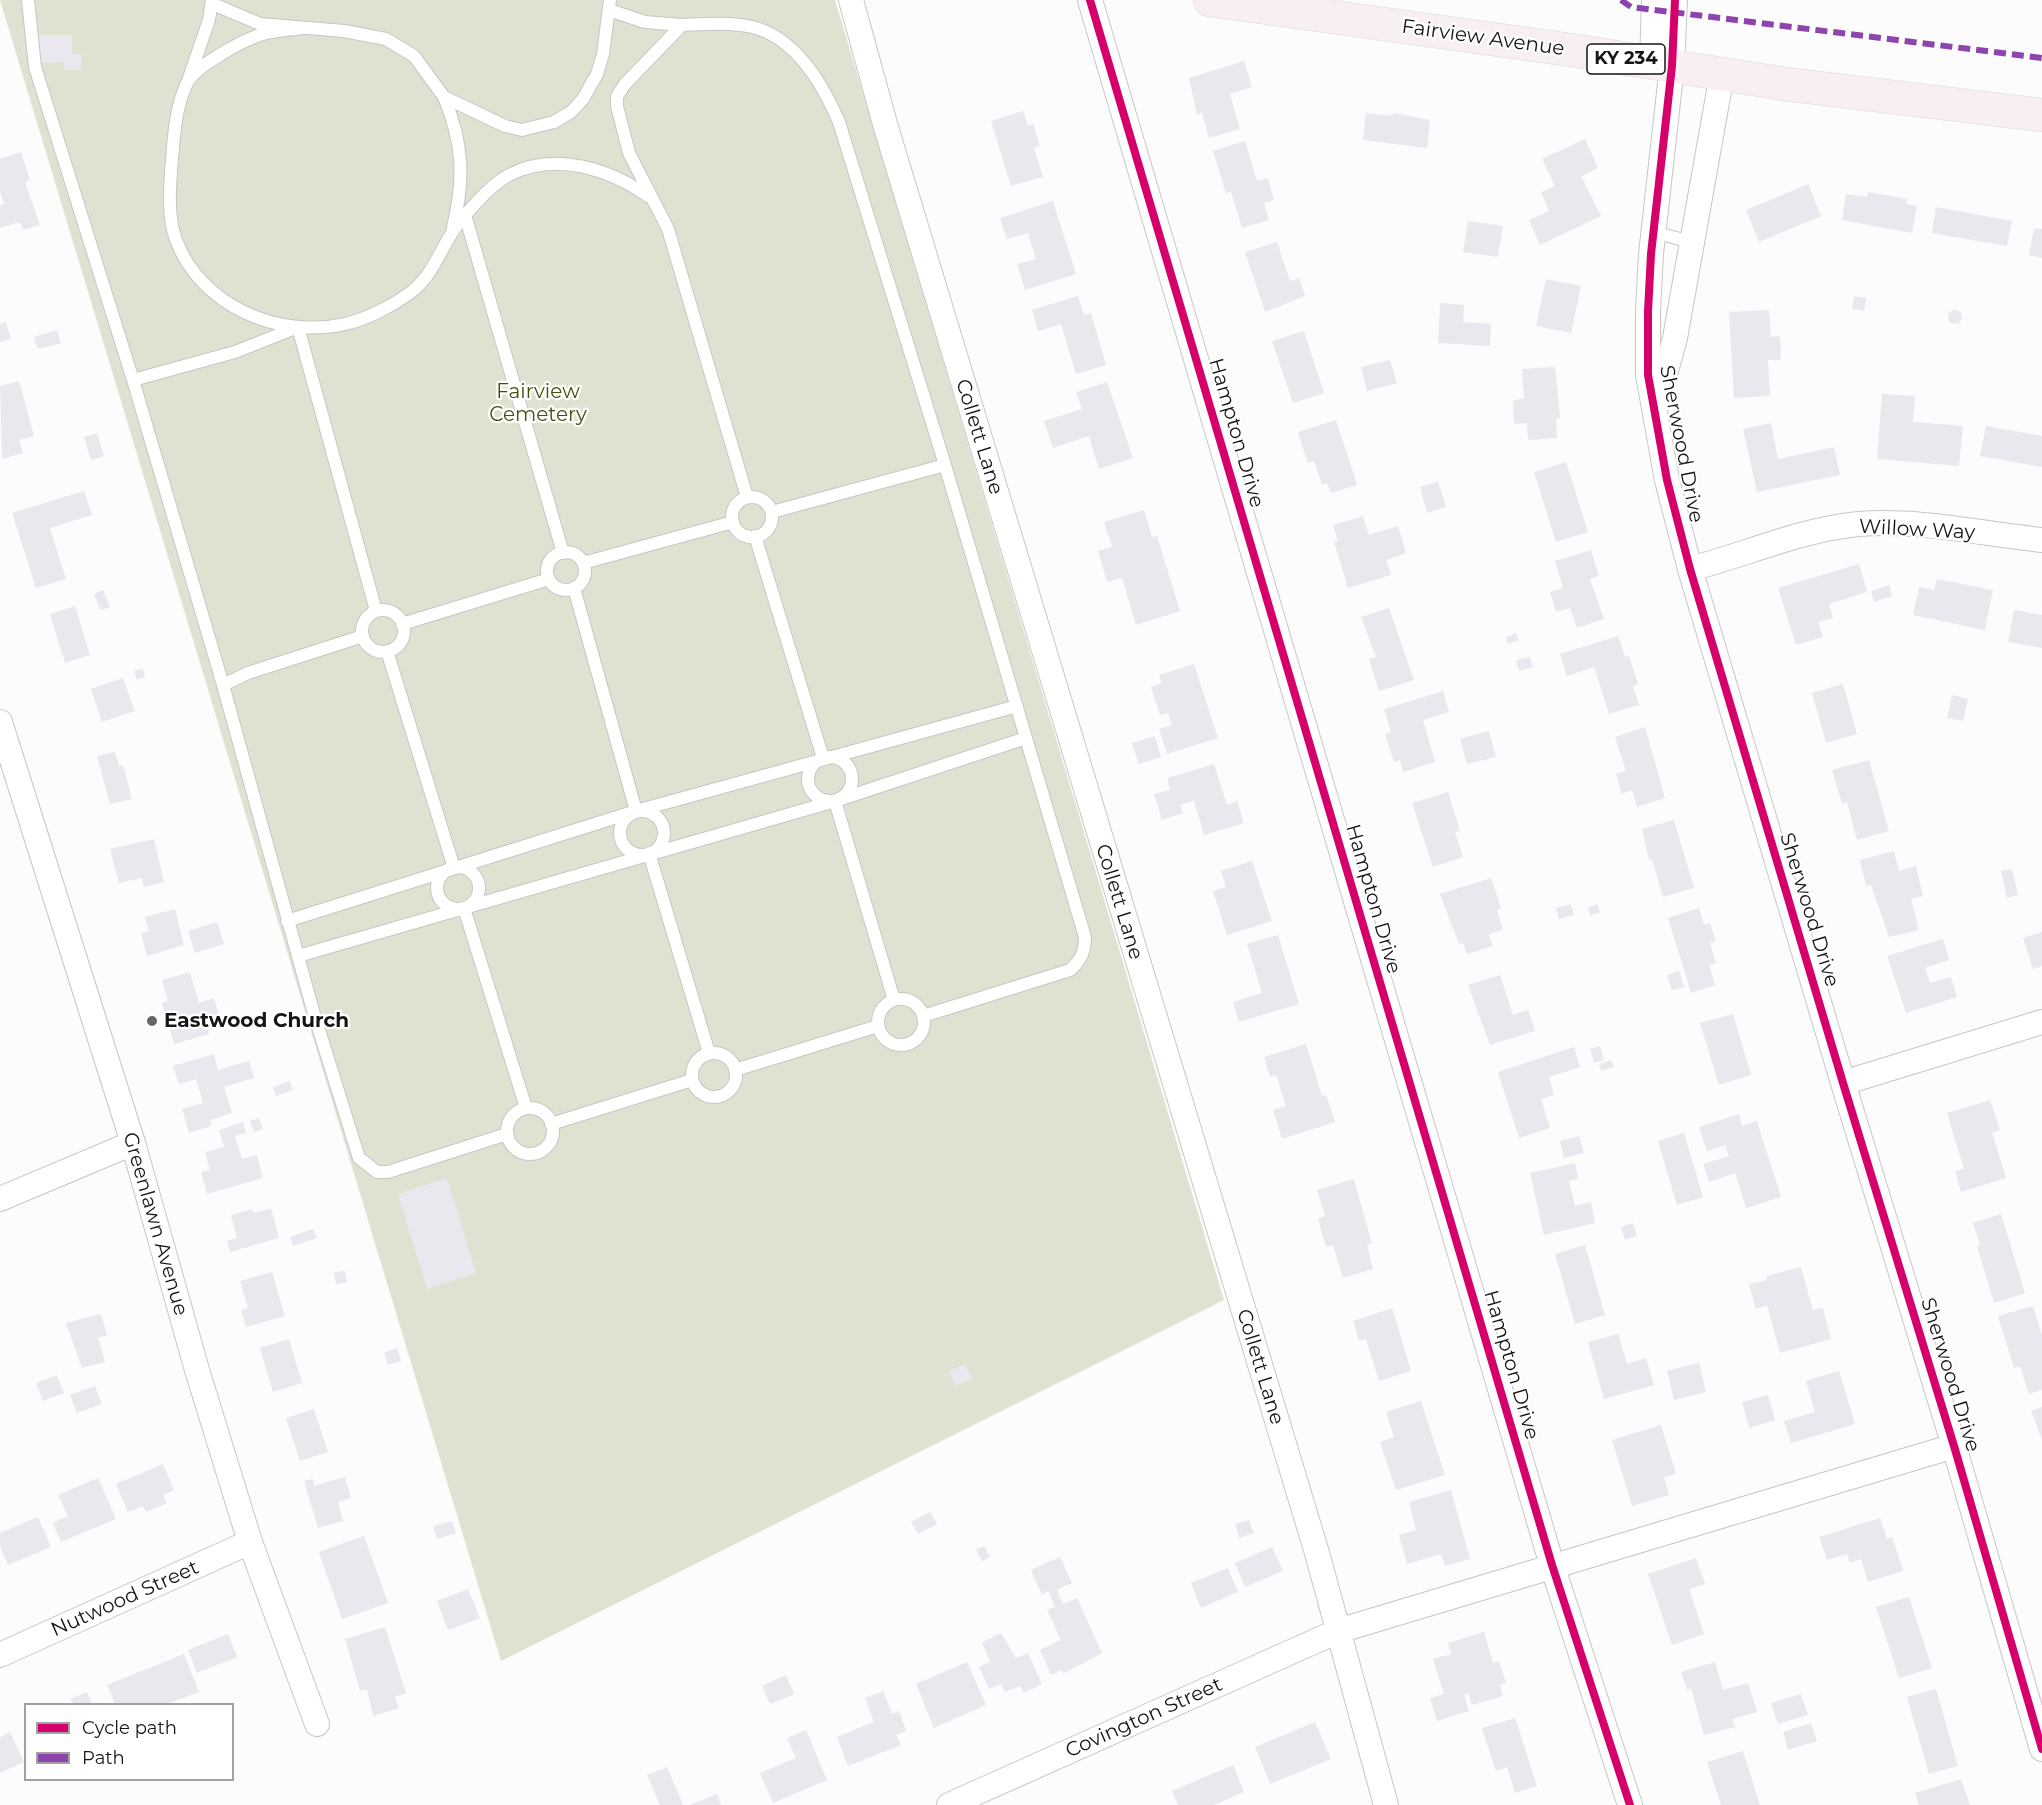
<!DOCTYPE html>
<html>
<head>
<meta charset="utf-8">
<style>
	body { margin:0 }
	#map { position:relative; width:2042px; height:1805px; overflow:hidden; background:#fcfcfc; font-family:Montserrat,sans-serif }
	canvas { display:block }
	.legend { position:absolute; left:24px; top:1703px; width:210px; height:78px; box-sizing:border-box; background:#fff; border:2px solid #a1a1a2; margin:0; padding:8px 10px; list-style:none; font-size:18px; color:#151516 }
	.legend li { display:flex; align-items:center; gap:12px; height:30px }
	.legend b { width:30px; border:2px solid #a1a1a2 }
</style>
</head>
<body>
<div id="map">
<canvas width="2042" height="1805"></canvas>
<ul class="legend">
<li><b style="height:8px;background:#d6006c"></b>Cycle path</li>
<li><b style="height:8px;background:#8e44ad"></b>Path</li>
</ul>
</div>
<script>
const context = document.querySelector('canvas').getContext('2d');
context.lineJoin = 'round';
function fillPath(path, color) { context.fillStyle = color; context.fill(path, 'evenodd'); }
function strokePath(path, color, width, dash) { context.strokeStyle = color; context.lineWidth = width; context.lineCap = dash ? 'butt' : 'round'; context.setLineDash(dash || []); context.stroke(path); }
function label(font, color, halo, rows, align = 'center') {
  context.font = font + ' Montserrat,sans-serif'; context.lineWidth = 4.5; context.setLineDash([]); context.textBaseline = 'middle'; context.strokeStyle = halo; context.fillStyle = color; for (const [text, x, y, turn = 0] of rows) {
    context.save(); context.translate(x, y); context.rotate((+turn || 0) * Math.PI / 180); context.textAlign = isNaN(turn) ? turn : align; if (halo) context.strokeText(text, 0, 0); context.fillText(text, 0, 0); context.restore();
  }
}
fillPath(new Path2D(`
	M0,0H835L1224,1300L501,1661Z`), '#dee3d1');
fillPath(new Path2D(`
	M37,35H72V54H81V70H64V62L38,63Z
	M1244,61L1252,87L1230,94L1240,129L1209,138L1202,113L1197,115L1189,78Z
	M1023,111L1028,126L1033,124L1040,146L1034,148L1043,177L1011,186L991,121Z
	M1366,113L1393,116V113L1430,120L1427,148L1363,140Z
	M1585,139L1598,168L1581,176L1601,216L1540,245L1529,220L1549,211L1541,192L1555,186L1542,159Z
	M1245,141L1257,181L1268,178L1274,200L1264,203L1269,220L1242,228L1231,192L1226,193L1213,151Z
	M21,152L30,180L25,182L40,225L23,230L20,222L0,228V205L4,204L0,191V159Z
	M1808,184L1821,216L1759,242L1746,210Z
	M1868,192L1907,199L1906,204L1917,206L1912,233L1842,220L1846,194L1867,197Z
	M1053,201L1076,274L1025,290L1017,264L1036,259L1028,233L1007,239L1000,218Z
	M1936,207L2012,221L2007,246L1932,233Z
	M1468,221L1503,226L1498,257L1463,252Z
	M2034,228L2042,229V258L2029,255Z
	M1277,242L1290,281L1299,278L1305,296L1265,312L1245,252Z
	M1546,279L1581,286L1571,333L1536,326Z
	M1078,296L1084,315L1091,313L1106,365L1076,374L1061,324L1038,331L1032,310Z
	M1854,296L1866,298L1864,311L1852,309Z
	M1440,303L1464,305L1463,322L1491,324L1490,346L1438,343Z
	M1769,310L1771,337L1780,336L1781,360H1768L1770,396L1734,398L1729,312Z
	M1948 317a7 7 0 1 1 14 0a7 7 0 1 1-14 0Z
	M6,322L11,339L0,342V324Z
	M57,330L61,343L38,349L34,337Z
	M1304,331L1324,393L1293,403L1272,341Z
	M1390,360L1397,383L1367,391L1361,367Z
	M1555,367L1560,418H1556L1557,438L1528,440L1527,423L1514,424L1513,400L1524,399L1522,369Z
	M19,381L34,436L19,440L23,453L2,459L0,386Z
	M1107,382L1133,458L1099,469L1089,436L1053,448L1044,421L1082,409L1076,392Z
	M1882,394L1915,396L1913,422L1963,426L1959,466L1877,459Z
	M1336,420L1357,485L1331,493L1327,483L1322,485L1314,461L1308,463L1298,432Z
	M1771,423L1778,459L1834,447L1840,475L1757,492L1743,429Z
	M1986,426L2042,436V467L1980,456Z
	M97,433L104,456L91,460L84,437Z
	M1566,462L1588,532L1556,542L1534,472Z
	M1438,482L1446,507L1427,513L1420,487Z
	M84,491L92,515L50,528L66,579L36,588L12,513Z
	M1144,510L1152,537L1157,536L1180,611L1136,625L1122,578L1107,582L1098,551L1112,547L1104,522Z
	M1363,516L1369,535L1398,526L1406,553L1386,560L1391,575L1348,588L1334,542L1338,541L1333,525Z
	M1591,550L1599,576L1590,579L1604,619L1577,628L1570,608L1556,612L1550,592L1563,588L1555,561Z
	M1859,564L1867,592L1829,604L1833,618L1818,622L1823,637L1796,645L1778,588Z
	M1937,579L1993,590L1985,630L1913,615L1919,587L1934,590Z
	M1889,585L1892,596L1874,602L1871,591Z
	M103,590L110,607L100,610L94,594Z
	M75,606L90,655L65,663L50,614Z
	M1389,608L1414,680L1379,691L1369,659L1376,657L1361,617Z
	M2014,610L2042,615V648L2008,642Z
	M1516,633L1519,640L1508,644L1506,637Z
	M1618,636L1625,657L1629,656L1638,684L1633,686L1639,705L1609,714L1594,667L1567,676L1560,654Z
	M1530,657L1533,667L1519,671L1516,660Z
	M1194,664L1218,738L1167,754L1159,729L1172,725L1168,713L1160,715L1151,687L1162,683L1159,675Z
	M143,668L145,677L137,680L134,671Z
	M123,678L135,711L102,722L91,689Z
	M1843,684L1857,734L1826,743L1812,693Z
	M1443,691L1449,712L1423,720L1435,762L1403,772L1400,760L1394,762L1385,734L1391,732L1384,709Z
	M1952,695L1968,699L1963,721L1947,718Z
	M1645,727L1665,798L1637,807L1632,790L1622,794L1616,774L1626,771L1615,737Z
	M1489,731L1496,757L1467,764L1460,739Z
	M1155,736L1161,757L1139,764L1132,743Z
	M115,752L119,766L123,765L132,799L110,804L97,756Z
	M1869,760L1889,831L1857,840L1847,802L1842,804L1832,770Z
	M1214,764L1227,805L1237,801L1244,823L1204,835L1194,801L1180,805L1183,813L1162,820L1154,794L1170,790L1167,778Z
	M1448,792L1460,831L1455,832L1463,857L1433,867L1412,803Z
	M1674,820L1694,888L1663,897L1652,859L1649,860L1642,829Z
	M154,839L164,882L144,887L142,878L119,883L110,849Z
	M1894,851L1899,871L1916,866L1923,896L1911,899L1919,930L1889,937L1871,885L1866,886L1860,860Z
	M1252,861L1272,921L1227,935L1213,891L1226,887L1221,871Z
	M2012,869L2018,895L2007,898L2001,871Z
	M1491,878L1501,909L1497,910L1503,930L1489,934L1493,946L1467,954L1463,943L1459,944L1440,894Z
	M1571,904L1574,915L1559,919L1556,908Z
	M1597,904L1600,912L1590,916L1588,908Z
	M1699,908L1704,925L1710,923L1716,941L1710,943L1716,963L1709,965L1715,985L1691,993L1668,918Z
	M175,909L184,945L147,956L141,933L149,931L145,917Z
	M217,922L224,944L195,953L188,931Z
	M2042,932V966L2033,969L2023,938Z
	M1278,935L1299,1004L1239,1022L1233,1002L1262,993L1247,944Z
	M1943,939L1949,960L1925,968L1930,983L1951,977L1957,997L1906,1013L1887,956Z
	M1679,971L1684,987L1672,990L1667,975Z
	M190,972L199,1003L214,998L222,1026L208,1030L209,1034L174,1044L162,1003L168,1001L162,980Z
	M1500,975L1513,1015L1528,1010L1535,1031L1490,1045L1468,985Z
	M1733,1014L1751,1075L1719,1085L1700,1023Z
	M1306,1044L1322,1096L1326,1095L1335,1122L1282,1139L1273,1110L1286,1106L1276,1075L1270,1077L1264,1057Z
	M1600,1046L1604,1060L1594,1063L1590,1049Z
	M1574,1047L1580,1067L1549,1077L1554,1095L1541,1099L1550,1128L1519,1138L1498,1072Z
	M214,1054L218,1070L249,1061L254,1078L224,1087L232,1113L210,1120L211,1126L189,1133L182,1109L203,1103L196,1079L179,1084L173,1066Z
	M1611,1060L1614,1067L1601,1071L1599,1064Z
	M290,1081L293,1090L276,1096L273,1087Z
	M1990,1100L2000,1130L1992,1133L2006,1178L1961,1192L1955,1171L1964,1169L1947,1113Z
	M1739,1114L1742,1126L1757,1121L1781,1197L1746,1208L1735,1173L1709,1182L1703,1164L1729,1156L1725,1145L1707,1151L1699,1127Z
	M259,1118L263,1129L254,1132L250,1121Z
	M243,1122L246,1133L235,1136L242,1159L257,1155L263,1178L207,1194L201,1172L210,1170L205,1152L224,1147L219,1130Z
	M1684,1133L1703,1197L1677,1205L1658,1141Z
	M1579,1136L1584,1153L1564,1158L1560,1141Z
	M1575,1163L1578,1179L1569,1181L1575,1206L1591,1202L1595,1223L1544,1235L1530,1173Z
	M447,1178L476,1273L427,1289L398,1194Z
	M1354,1179L1372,1244L1367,1245L1373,1269L1343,1278L1333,1245L1326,1247L1318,1219L1325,1216L1317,1190Z
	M271,1208L279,1238L230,1252L227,1241L237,1238L231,1215L252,1209L254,1213Z
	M2001,1214L2025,1293L1994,1303L1977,1246L1980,1245L1973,1223Z
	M1633,1223L1637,1236L1625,1240L1621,1227Z
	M313,1229L317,1238L293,1246L290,1237Z
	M1585,1245L1605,1315L1575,1324L1555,1254Z
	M1801,1267L1813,1310L1823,1308L1831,1339L1780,1353L1767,1305L1756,1309L1749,1284L1767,1280L1766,1276Z
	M345,1271L347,1282L336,1284L334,1272Z
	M272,1272L285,1316L246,1327L241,1310L248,1308L240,1281Z
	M2033,1306L2042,1335V1390L2029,1394L2020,1366L2014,1368L1998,1316Z
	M1392,1308L1411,1371L1379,1381L1366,1339L1359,1341L1353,1321Z
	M101,1314L107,1335L98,1338L105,1362L82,1368L66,1323Z
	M1618,1334L1627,1364L1646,1358L1654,1385L1604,1399L1588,1342Z
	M289,1339L302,1383L273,1392L260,1348Z
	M397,1348L401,1361L388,1365L384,1353Z
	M1699,1363L1706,1392L1674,1400L1667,1371Z
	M965,1364L972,1379L956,1386L949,1371Z
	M1839,1371L1855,1424L1791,1443L1784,1421L1815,1412L1806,1381Z
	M57,1375L64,1393L43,1401L36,1383Z
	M95,1386L102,1404L77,1413L70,1395Z
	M1768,1395L1775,1420L1749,1428L1742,1402Z
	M1421,1401L1445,1475L1396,1490L1380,1442L1394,1437L1386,1412Z
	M2042,1407V1440L2031,1411Z
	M314,1409L328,1452L300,1461L286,1418Z
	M1661,1425L1676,1474L1664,1477L1669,1495L1632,1506L1612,1440Z
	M163,1464L174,1490L163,1495L167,1503L146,1512L143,1506L128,1512L116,1484Z
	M345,1477L351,1498L338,1502L343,1521L318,1528L304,1481L313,1479L314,1486Z
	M98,1478L116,1519L61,1542L53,1523L68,1516L58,1495Z
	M1451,1490L1470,1559L1445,1566L1441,1554L1407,1564L1399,1535L1416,1530L1409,1502Z
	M930,1512L937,1524L918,1534L911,1522Z
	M38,1517L51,1547L8,1565L0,1546V1533Z
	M1880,1518L1887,1539L1892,1537L1903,1571L1868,1582L1861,1559L1850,1563L1847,1554L1827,1560L1819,1537Z
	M1249,1520L1254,1533L1239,1538L1235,1524Z
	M452,1521L456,1533L437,1539L433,1526Z
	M364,1536L388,1603L342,1619L319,1552Z
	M984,1546L990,1557L982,1561L976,1549Z
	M1272,1547L1283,1571L1245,1587L1235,1563Z
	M1060,1557L1072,1583L1057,1590L1063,1604L1077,1598L1102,1653L1063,1674L1062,1670L1051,1675L1040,1650L1061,1640L1047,1610L1055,1607L1048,1591L1042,1595L1031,1570Z
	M1696,1558L1705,1584L1689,1589L1704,1634L1672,1645L1648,1574Z
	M1228,1568L1238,1592L1201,1608L1191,1583Z
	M468,1589L480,1618L448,1630L437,1601Z
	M1909,1597L1932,1668L1899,1678L1876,1607Z
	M385,1627L406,1693L395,1697L399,1708L373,1716L367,1689L360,1691L345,1639Z
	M1484,1632L1493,1663L1499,1661L1506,1683L1500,1685L1503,1696L1472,1705L1468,1693L1464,1694L1469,1711L1437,1721L1430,1698L1444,1694L1433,1659L1451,1654L1448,1643Z
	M1001,1633L1016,1658L1028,1653L1042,1684L1024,1693L1020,1686L1005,1692L1001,1684L989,1689L979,1667L990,1662L982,1642Z
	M228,1634L237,1657L197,1673L188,1650Z
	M184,1654L199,1692L166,1704H115L107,1685Z
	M967,1662L986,1705L934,1728L916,1684Z
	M1715,1662L1723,1690L1748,1683L1757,1712L1732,1719L1735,1727L1704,1735L1691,1688L1687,1690L1681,1672Z
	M786,1675L794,1694L770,1704L762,1686Z
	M1936,1689L1958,1766L1929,1774L1907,1697Z
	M883,1691L892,1714L899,1711L906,1731L896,1735L901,1745L848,1766L837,1737L874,1722L865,1698Z
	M87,1692L92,1704H73L70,1699Z
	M1801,1694L1808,1715L1778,1724L1771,1703Z
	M1515,1718L1537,1786L1515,1793L1507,1767L1496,1771L1482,1728Z
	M1315,1722L1331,1759L1270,1784L1255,1747Z
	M1811,1723L1817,1741L1788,1750L1783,1732Z
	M806,1730L827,1780L773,1803L760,1773L796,1758L787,1738Z
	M10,1732L24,1762L0,1773V1737Z
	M1743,1751L1760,1805H1721L1707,1762Z
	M1233,1765L1244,1792L1214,1805H1178L1172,1791Z
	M667,1767L683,1805H660L647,1775Z
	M1961,1779L1970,1805H1919L1915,1793Z
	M717,1794L721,1805H690Z`), '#eae7ef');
const lane = new Path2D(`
	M28,0L35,67L133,380L223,685L314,1014L359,1158L377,1172H388L507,1134
	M213,4L260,24L344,31L386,39L414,56L444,97L505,126L522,130L554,122L571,112L583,99L597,74L603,54L610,0
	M609,10L645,22L682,25
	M303,28C290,30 276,30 263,34C245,39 195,66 187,83C176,106 174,133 172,159C170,184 167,216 176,240C201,306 278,339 345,324C367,319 392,306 410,293C437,273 443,238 465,215
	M188,81L209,20L212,0
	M444,97C463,143 465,178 453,227
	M1654,232L1691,242
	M133,380L235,352L298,327L376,611
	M747,497L668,229L629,153L617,106V96L625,84L682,25C705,24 729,22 752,27C795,37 823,85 839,122L945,465L1085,937C1085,952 1081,960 1070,970L923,1016
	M732 517a20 20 0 1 1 40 0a20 20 0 1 1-40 0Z
	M772,512L945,465
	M755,536L823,758
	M547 571a19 19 0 1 1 38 0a19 19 0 1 1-38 0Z
	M563,553L465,215C478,201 491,185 509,175C555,151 609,169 648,196
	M583,563L733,522
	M574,588L636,811
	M362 631a21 21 0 1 1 42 0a21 21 0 1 1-42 0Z
	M402,624L549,579
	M387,651L454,868
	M223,685L248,673L363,636
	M808 779a22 22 0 1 1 44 0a22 22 0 1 1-44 0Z
	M835,801L894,1000
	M620 833a22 22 0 1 1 44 0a22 22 0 1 1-44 0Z
	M649,853L709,1053
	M437 888a21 21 0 1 1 42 0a21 21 0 1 1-42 0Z
	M464,908L526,1108
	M287,921L636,811L1017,706
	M298,956L835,801L1026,738
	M878 1022a23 23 0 1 1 46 0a23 23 0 1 1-46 0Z
	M692 1075a22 22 0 1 1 44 0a22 22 0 1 1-44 0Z
	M735,1070L878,1026
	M507 1131a23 23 0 1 1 46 0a23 23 0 1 1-46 0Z
	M551,1124L692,1080`);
const street = new Path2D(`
	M851,0L885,124L1317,1553L1386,1805
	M1090,0L1552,1565L1630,1805
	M1675,0L1672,66L1651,254L1648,311V375L1667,480L1690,569L1843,1083L1954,1446L2042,1749
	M1652,63L1654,0
	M1656,407L1675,338L1722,74
	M1690,569C1745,555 1802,529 1859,524C1917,519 1984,534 2042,540
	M0,722L133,1143L197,1370L250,1542L317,1724
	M1843,1083L2042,1022
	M0,1199L133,1143
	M0,1655L250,1542
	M949,1805L1338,1631L1954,1446`);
const primary = new Path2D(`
	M1210,0L1571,50L1785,84L2042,115`);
strokePath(lane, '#c6c6c6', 14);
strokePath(street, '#c6c6c6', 26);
strokePath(primary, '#d9d9d9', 34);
strokePath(lane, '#fff', 12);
strokePath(street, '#fff', 24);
strokePath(primary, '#f7eff1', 33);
strokePath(new Path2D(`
	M1621,0L1631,7L2042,58`), '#8e44ad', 6, [12, 6]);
strokePath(new Path2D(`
	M1090,0L1552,1565L1630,1805
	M1675,0L1672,66L1651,254L1648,311V375L1667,480L1690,569L1843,1083L1954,1446L2042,1749`), '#d6006c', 8);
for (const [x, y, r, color] of [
	[152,1021,6,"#666"]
]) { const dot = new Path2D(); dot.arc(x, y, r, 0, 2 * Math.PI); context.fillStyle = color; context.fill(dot); strokePath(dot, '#fff', 2); }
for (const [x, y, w] of [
	[1626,59,78]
]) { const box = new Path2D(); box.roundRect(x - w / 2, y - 15, w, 30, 4.5); context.fillStyle = '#fff'; context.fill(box); strokePath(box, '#151516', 1.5); }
label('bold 18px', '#151516', null, [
	["KY 234",1626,59]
]);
label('20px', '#151516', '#fff', [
	["Fairview Avenue",1483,38,8],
	["Hampton Drive",1236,433,74],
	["Collett Lane",979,437,73],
	["Sherwood Drive",1681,444,79],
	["Willow Way",1917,530,3],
	["Hampton Drive",1373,899,74],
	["Collett Lane",1119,902,73],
	["Sherwood Drive",1809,910,73],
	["Greenlawn Avenue",155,1224,74],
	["Hampton Drive",1511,1365,74],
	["Collett Lane",1260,1367,73],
	["Sherwood Drive",1950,1375,73],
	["Nutwood Street",125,1599,-24],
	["Covington Street",1144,1718,-24]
]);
label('20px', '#45500f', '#fff', [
	["Fairview",538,392],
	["Cemetery",538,415]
]);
label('bold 20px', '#151516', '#fff', [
	["Eastwood Church",164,1021]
], 'left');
</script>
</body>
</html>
